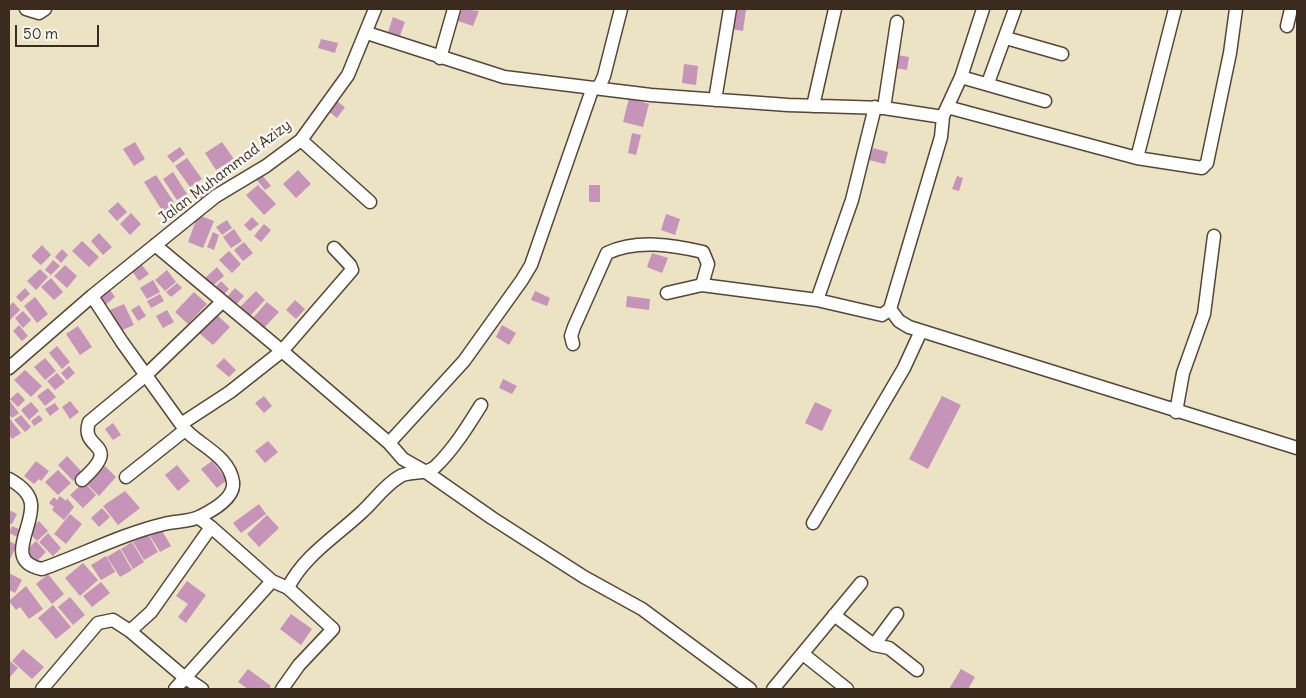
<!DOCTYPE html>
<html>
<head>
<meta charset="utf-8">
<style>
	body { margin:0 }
	#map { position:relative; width:1306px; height:698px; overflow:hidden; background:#ebe3c4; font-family:Delius,sans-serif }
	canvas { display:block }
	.frame { position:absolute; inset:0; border:10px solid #3b2a1e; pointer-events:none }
	.scale { position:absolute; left:15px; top:25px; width:84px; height:22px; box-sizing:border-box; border:2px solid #3b2a1e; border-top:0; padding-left:6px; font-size:15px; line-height:18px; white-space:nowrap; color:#3b2a1e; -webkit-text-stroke:4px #f6f6f2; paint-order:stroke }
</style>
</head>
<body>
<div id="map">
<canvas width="1306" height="698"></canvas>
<div class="frame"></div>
<div class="scale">50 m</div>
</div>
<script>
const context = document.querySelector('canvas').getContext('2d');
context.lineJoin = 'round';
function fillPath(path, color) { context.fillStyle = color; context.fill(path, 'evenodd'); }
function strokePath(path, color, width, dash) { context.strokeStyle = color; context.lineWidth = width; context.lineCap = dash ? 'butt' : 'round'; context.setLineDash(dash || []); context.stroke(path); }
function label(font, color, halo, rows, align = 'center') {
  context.font = font + ' Delius,sans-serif'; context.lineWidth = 5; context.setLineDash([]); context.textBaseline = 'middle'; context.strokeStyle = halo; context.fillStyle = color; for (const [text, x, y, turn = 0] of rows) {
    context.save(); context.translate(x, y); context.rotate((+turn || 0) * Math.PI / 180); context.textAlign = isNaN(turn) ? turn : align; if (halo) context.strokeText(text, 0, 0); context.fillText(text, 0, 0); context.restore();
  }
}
fillPath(new Path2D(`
	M462,9L479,11L473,26L458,21Z
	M734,9L746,10L743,31L731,29Z
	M393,17L405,22L400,36L388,32Z
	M321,39L338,43L335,53L318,48Z
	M897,55L909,57L907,70L895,68Z
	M684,64L698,66L696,85L682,83Z
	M629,98L649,104L643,127L623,122Z
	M335,100L345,107L337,118L328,111Z
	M632,133L641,135L636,155L628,153Z
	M135,142L145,159L134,166L123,149Z
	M222,142L234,159L216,170L205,153Z
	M180,147L185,154L173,163L167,156Z
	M873,148L888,152L885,164L869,160Z
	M187,158L202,179L190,187L175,166Z
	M298,170L311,184L296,198L283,184Z
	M173,172L187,194L177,200L163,179Z
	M156,175L175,204L163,212L144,182Z
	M262,175L271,186L265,190L256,179Z
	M957,176L963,178L959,191L952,189Z
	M258,185L276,204L264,215L246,195Z
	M589,185H600V202H589Z
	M198,186L204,196L198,200L191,190Z
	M118,202L127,212L117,221L108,211Z
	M131,213L141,224L130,235L120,224Z
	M666,214L680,219L675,235L661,230Z
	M198,215L214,221L203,248L188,242Z
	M252,217L259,224L250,231L244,225Z
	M227,220L232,228L222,235L216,227Z
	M264,224L271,230L261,242L254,236Z
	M234,229L242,241L231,248L223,237Z
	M213,232L219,235L214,250L207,247Z
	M99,233L112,247L103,255L91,241Z
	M82,241L99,257L89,267L72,251Z
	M244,242L253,253L243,261L234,250Z
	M42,245L51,255L41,265L31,256Z
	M62,249L68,255L61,263L55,257Z
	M229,251L241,264L232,273L219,260Z
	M652,253L668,258L662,273L647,267Z
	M53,260L60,266L51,275L45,270Z
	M141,264L149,274L139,281L132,271Z
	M65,265L77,276L67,288L54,276Z
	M217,267L224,276L210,288L203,280Z
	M40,269L48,277L36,290L27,281Z
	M167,270L176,282L165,291L155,280Z
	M51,278L63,292L54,300L41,287Z
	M153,280L160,292L147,299L140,288Z
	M221,281L229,289L220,299L211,291Z
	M177,283L182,288L171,297L166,292Z
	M25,288L30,294L21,302L16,297Z
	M235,288L244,296L234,307L225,299Z
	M110,290L115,297L103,307L98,300Z
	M256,291L265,300L249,317L240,307Z
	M535,291L550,298L547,306L531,300Z
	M194,292L207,304L188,324L175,312Z
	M160,294L164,301L151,308L147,301Z
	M627,296L650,299L649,310L626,307Z
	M35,297L48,314L37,323L24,306Z
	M295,300L305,309L296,319L286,310Z
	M13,302L20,310L9,321V307Z
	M267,302L279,312L263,329L252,319Z
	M124,304L134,325L120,331L110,310Z
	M139,305L146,316L138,321L131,310Z
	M167,310L174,322L163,328L156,316Z
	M23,311L31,320L23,328L15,318Z
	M216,314L230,327L213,345L199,333Z
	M19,325L28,336L22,341L13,331Z
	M502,325L516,333L509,345L496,337Z
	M78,326L92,347L80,355L66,334Z
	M57,346L70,362L62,369L49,353Z
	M45,358L56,371L45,380L34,367Z
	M224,358L236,370L229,377L216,366Z
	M69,366L75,373L67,380L61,373Z
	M25,370L42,386L31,397L14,380Z
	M57,373L65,382L55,390L47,381Z
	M503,379L517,386L512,394L499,388Z
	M48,388L56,397L45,406L37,396Z
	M18,392L25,400L18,407L10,399Z
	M264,396L272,406L264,413L255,403Z
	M942,396L961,405L928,469L909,459Z
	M9,400L19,413L12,418L9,414Z
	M70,401L79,412L70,419L62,407Z
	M31,402L39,411L29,420L21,410Z
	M815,402L832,410L822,431L805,423Z
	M55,403L59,409L50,416L45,409Z
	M21,415L31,427L25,432L14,420Z
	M39,415L43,420L34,426L31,421Z
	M10,419L21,433L12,439L9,435Z
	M113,423L121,435L113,440L105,429Z
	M268,441L278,452L265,463L255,451Z
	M67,456L82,472L73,481L58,465Z
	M36,461L49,471L41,481L39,479L34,484L24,476Z
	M212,461L227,480L217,488L201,469Z
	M177,465L190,481L178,491L165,475Z
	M105,466L116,477L99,496L87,484Z
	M58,470L71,483L58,495L45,482Z
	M84,482L96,495L83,508L70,495Z
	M125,491L140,508L118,525L103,506Z
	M60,496L66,501L67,498L74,507L64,520L52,510L54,507L49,503L54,497L57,500Z
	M259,504L266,514L241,533L233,523Z
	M102,508L110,517L99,527L91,518Z
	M9,510L17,514L12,524L9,523Z
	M70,514L82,524L66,544L54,534Z
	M267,515L279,528L259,547L247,534Z
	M39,521L48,531L37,541L28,531Z
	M12,526L21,530L18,537L9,533Z
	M161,529L171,546L160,552L150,536Z
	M48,533L61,548L53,556L39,542Z
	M148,534L158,552L144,560L133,542Z
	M9,541L17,545L9,561Z
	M36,541L46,552L34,564L23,553Z
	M132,542L144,562L133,569L121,549Z
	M120,549L132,570L120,577L107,557Z
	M106,556L115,572L101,580L91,565Z
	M83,563L98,580L80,596L65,578Z
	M9,573L22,580L15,593L9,590Z
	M48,574L64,594L52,604L36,584Z
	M187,581L206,595L186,623L178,617L188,604L176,596Z
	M101,582L110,593L92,607L83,596Z
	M26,586L43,609L29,619L20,607L16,610L9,601Z
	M70,597L85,615L73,625L58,607Z
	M53,605L71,627L56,639L38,618Z
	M291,614L312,629L301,645L280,629Z
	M23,649L44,667L32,679L12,661Z
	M9,660L18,668L10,677L9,676Z
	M248,669L271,686L269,689H248L238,682Z
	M961,669L975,677L968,689H949Z`), '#c594b8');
const street = new Path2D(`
	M26,9L39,13L45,9
	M1287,26L1291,9
	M367,33L504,77L651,95L788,105L884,108L943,117L941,137L890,309L899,321L909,327L1297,448
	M1006,38L1062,54
	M440,58L454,9
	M961,77L1045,101
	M988,83L1015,9
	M715,100L730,9
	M813,106L835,9
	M947,107L1137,158L1202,168L1207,163L1230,53L1236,9
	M884,108L897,22
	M944,114L961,77L983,9
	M301,140L370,202
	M1137,158L1175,9
	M334,248L350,265L352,270L282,351L389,443L403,459L426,472L492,518L584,577L642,609L750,689
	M702,285L817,300L882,315L890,309
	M92,296L122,342L181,424
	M817,300L852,200L875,107
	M573,344L571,336L574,327L607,253C637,239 673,245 703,252L708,264L702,285L667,293
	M9,368L92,296L216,196L266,166L301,140L348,75L375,9
	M1176,412L1183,373L1204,314L1214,236
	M389,443L464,361L522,280L531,265L592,90L600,85L604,76L621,9
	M126,477L185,430
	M9,479C18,484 30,493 31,504C34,527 3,562 42,569C82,555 122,534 164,524C175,521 191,522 201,516C213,510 235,498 233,482C229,453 192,443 181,424L230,392L282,351L155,245
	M82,480C125,441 79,452 89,422L146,375L222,302
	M813,523L904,368L921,331
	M211,527L272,581L288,588L333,629L299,665L282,689
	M288,588C303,556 338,535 363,511C375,500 384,486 399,477C409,470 424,476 435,467C453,450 468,426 481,405
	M834,615L874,645L889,648L917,670
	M130,631L184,677L202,689
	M874,645L897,614
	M803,654L847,689
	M42,689L98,623L113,620L130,631L151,612L211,527L199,518
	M175,689L272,581
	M773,689L861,583`);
strokePath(street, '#554637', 15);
strokePath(street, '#fff', 12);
label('15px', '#3b2a1e', '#f6f6f2', [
	["Jalan Muhammad Azizy",225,172,-37]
]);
</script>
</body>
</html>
